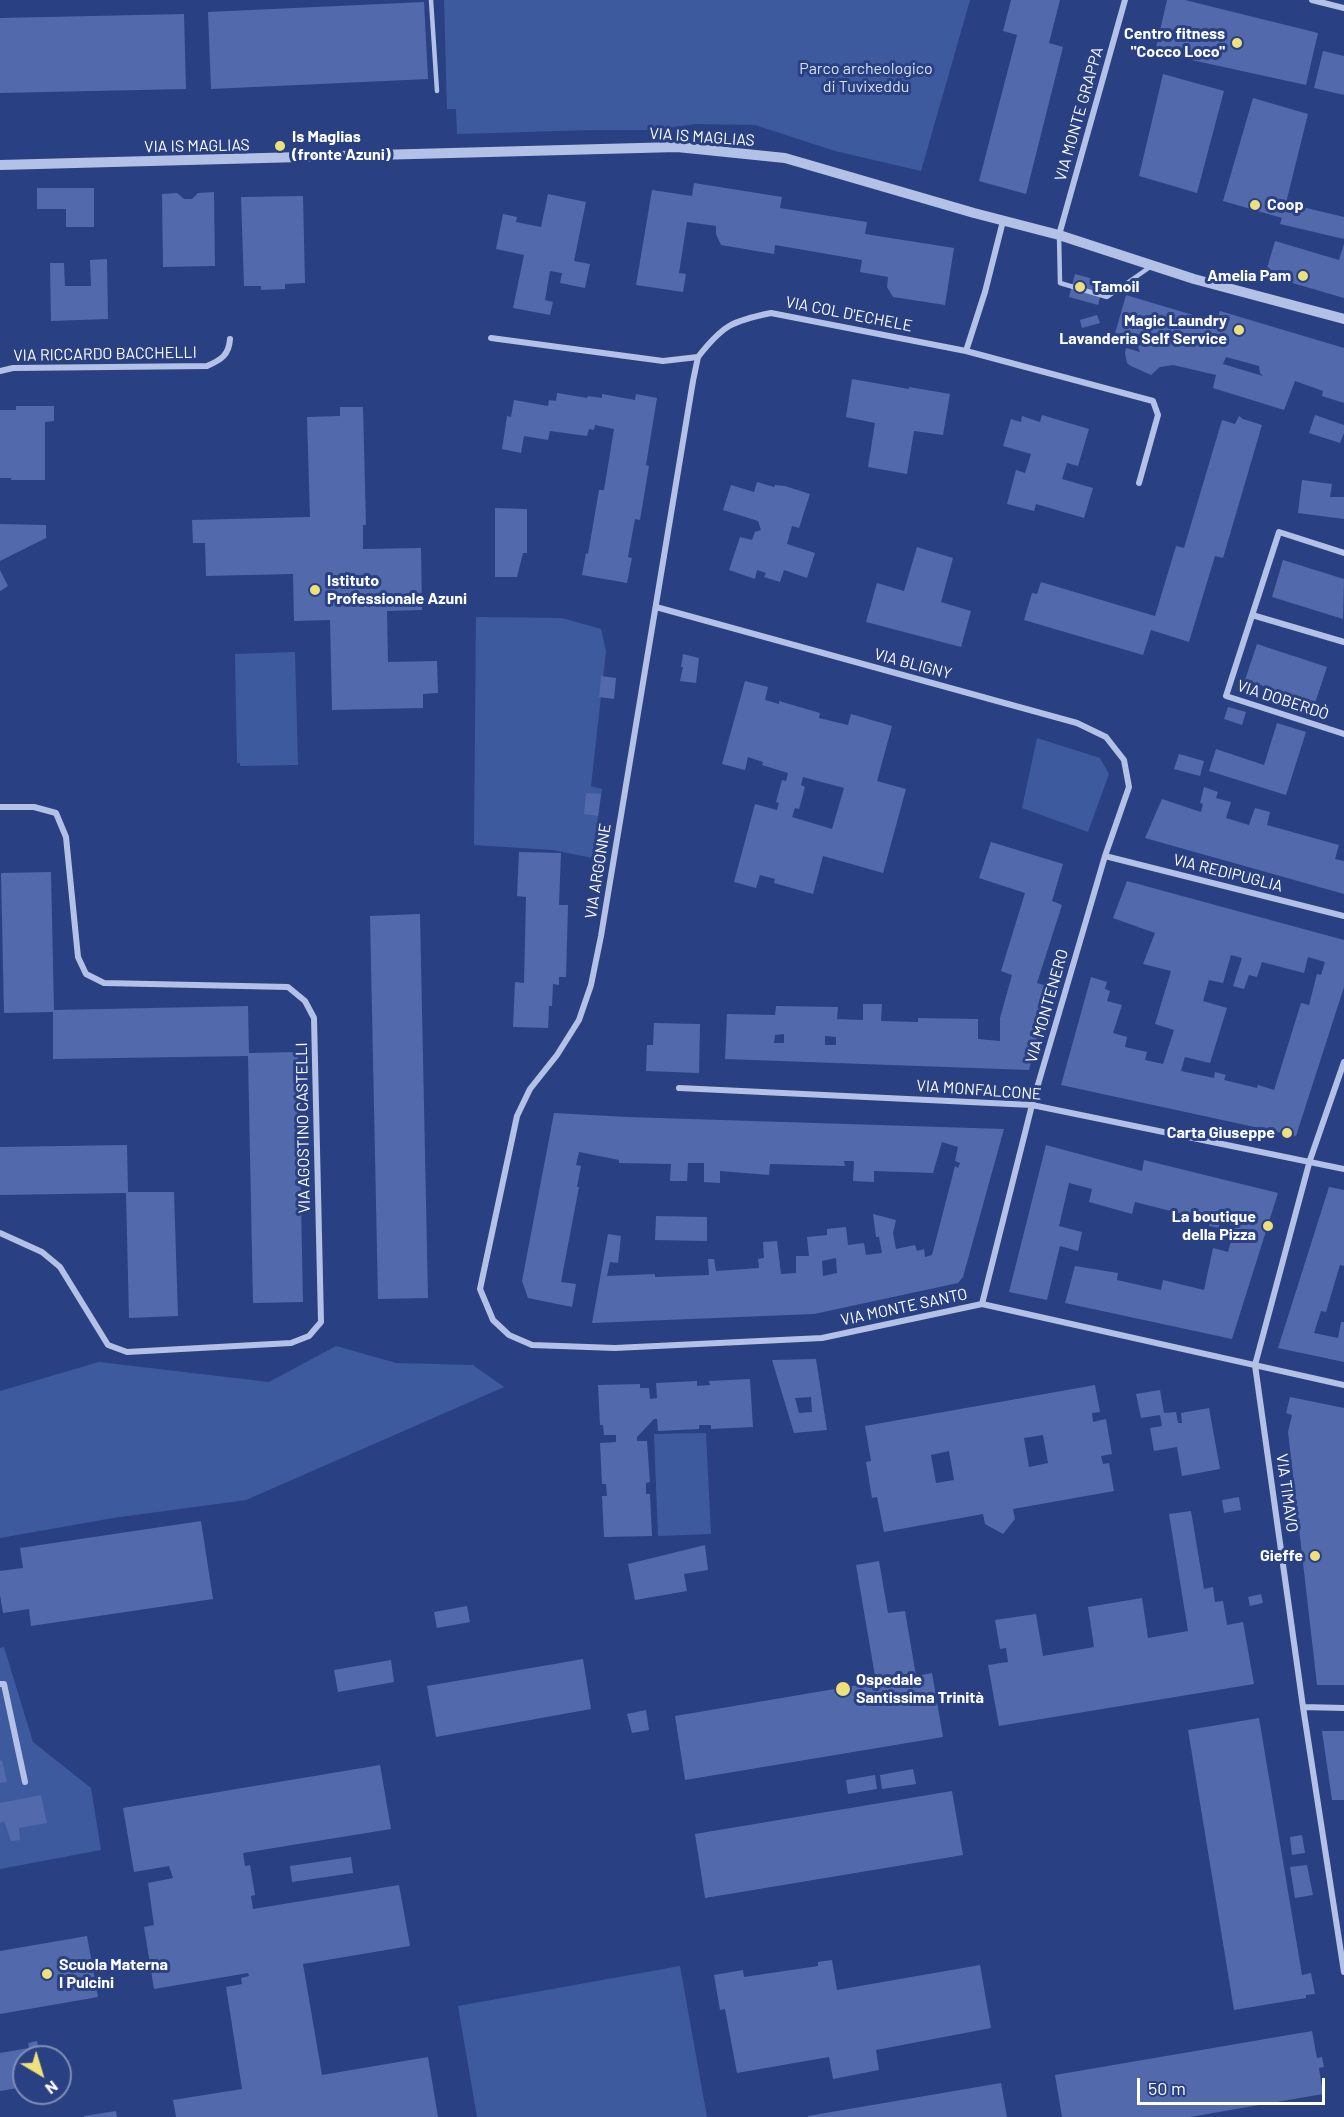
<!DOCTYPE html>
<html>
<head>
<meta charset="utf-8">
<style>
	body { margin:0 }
	#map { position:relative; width:1344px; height:2117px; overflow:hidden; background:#294183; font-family:Barlow,sans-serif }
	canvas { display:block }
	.north { position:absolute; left:12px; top:2045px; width:60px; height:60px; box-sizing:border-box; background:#294183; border:2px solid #7f8db5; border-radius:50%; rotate:142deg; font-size:16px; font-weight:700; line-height:24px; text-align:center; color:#fff }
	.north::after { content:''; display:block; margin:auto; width:21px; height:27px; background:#eee07a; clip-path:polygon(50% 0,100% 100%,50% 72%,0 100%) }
	.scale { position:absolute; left:1137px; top:2078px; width:188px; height:27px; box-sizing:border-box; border:3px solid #fff; border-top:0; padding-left:8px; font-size:18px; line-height:21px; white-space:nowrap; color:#fff; -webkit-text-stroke:4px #294183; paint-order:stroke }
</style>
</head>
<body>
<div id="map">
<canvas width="1344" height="2117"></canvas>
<div class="north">N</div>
<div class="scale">50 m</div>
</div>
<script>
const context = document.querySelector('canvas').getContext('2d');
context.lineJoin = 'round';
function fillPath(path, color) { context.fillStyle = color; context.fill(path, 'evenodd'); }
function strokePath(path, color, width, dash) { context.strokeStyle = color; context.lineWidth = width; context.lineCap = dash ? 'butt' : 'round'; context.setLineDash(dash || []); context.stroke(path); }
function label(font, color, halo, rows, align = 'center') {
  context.font = font + ' Barlow,sans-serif'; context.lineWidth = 6; context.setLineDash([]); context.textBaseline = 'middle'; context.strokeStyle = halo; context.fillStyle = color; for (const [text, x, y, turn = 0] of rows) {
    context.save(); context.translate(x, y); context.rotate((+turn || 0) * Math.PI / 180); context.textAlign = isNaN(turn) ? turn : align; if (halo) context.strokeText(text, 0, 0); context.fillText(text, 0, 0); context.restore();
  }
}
fillPath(new Path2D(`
	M444,0H970L921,171L835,151L755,125L696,124L651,130H593L457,134L456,109H447Z
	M476,617L562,618L601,629L606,651L591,786L602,789L592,858L553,850L474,845Z
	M295,652L298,765L240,766V763H237L235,654Z
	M1037,738L1100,758L1109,774L1088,832L1022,808Z
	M336,1346L396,1363L473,1365L504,1387L246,1500L113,1518L0,1538V1391L99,1362L269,1382Z
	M706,1433L711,1534L658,1536L654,1434Z
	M4,1647L33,1742L91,1788L101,1850L0,1869V1648Z
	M680,1966L707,2117H477L458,2006Z`), '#3e5a9f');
fillPath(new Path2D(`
	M1011,0H1060L1049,43L1063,47L1026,194L979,181L1017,35L1003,31Z
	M1167,0H1185L1318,33L1306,85L1155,52Z
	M424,2L428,79L211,89L208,12Z
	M184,14L186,89L0,93V18Z
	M1323,51L1344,56V95L1314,88Z
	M1163,74L1224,91L1197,193L1139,176Z
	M1253,98L1308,114L1286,203L1344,217V239L1280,224L1282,218L1223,201Z
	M694,183L782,197L780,208L867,222L865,234L954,248L945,305L893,297L887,287L888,277L860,272L862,260L775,245L774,254L721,245L716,234V226L687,222L679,273L686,274L683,292L636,285L652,190L692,196Z
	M37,188H94V227H66V209H37Z
	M214,192L215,266L163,267L162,194L177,193L184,199H192L198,193Z
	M548,194L586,202L574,261L590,264L585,288L560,283L562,273L550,271L545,300L553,302L550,315L513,308L524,255L496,249L503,214L517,217L516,222L541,227Z
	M303,196L305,283L285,284V289L261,290V286H244L241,197Z
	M1275,241L1339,260L1344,244V298L1265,275Z
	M107,259L108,319L51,321L50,263H64L65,286H91L90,260Z
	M1075,274L1104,282L1098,305L1069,297Z
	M1126,295L1213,321L1217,319L1220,311L1344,348V403L1322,396L1323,391L1295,381L1284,410L1213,388L1216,375L1173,365L1160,367L1151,375L1131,366L1127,363L1125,353L1126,348L1140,352L1137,344L1114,337ZM1226,357L1259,366L1260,373L1263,376L1223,364Z
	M1097,315L1100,323L1082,328L1080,320Z
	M852,379L909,389V387L950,394L943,435L914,431L907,474L868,467L875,423L846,417Z
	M557,393L587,398L588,396L602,398V394L635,400L636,394L657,398L646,465L649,466L640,520L635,519L628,557L632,558L627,583L582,575L586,553L588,554L599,490H604L614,429L595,425L594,430L589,429L587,436L550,431L548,440L524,436L521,453L502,449L507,416L511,417L514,400L548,406L549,400L556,401Z
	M16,406H54V421L45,422V480H11V478H0V410H16Z
	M340,407H363L366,525H363V549L421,548L422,610L387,611L388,662L437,661L438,693L423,694V708L332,710L330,620L294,621L293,574L206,576L205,543H193L192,520L310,517L307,417L340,416Z
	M1042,415L1089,429L1078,466L1067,463L1062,479L1093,488L1084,518L1036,504L1034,511L1007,504L1016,470L1025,473L1031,454L1003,446L1011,419L1021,422L1022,416L1040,422Z
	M1315,415L1344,425V433L1340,443L1309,433Z
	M1239,416L1243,419L1262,425L1223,558L1215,556L1189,642L1151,630L1143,655L1024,620L1032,593L1037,594L1041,582L1155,616L1176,546L1184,548L1222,420L1235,424Z
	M1302,480L1332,484L1330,497H1344V519L1298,513Z
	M757,482L774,487L775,485L785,486L810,494L799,528L792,526L787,544L815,553L807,578L784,570L780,582L764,577L766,573L757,570L755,579L729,570L740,537L752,540L755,532L761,530L758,521L723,510L731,485L754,492Z
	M495,508L527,509V553H523L517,577H495Z
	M0,524L46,525V538L0,561Z
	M917,547L953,558L941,602L971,611L961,647L866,622L877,583L904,591Z
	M1283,560L1344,579L1343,619L1272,597Z
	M0,570L8,586L0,591Z
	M1257,644L1327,667L1315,703L1245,680Z
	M683,654L699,658L696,683L680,681L683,667H681Z
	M601,676L616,678L614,699L599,697Z
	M745,681L768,687L765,700L779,704V701L820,713L819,718L848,725L851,714L892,726L877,781L906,789L883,873L823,856L813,894L774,883L775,879L760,875L756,888L734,882L755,804L777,810L779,803L776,802L782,780L786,781L788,773L762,765L763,762L748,757L745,770L722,764ZM803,777L844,788L832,829L792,817L795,808L799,809L805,787L801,785Z
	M1228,707L1246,712L1242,725L1224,719Z
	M1277,723L1306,732L1286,795L1209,771L1216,749L1264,765Z
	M1179,754L1204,761L1200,776L1174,769Z
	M1204,787L1218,792L1216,798L1231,802L1226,818L1249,825L1255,808L1270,812L1267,825L1339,845L1335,859L1344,861V894L1145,838L1162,799L1201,812L1203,804L1200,803Z
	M586,793L601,794L598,816L584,814Z
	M991,842L1063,864L1052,901L1062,905L1037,983L1050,987L1029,1070L725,1059L727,1014L775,1015L776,1006L838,1007L837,1019L863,1020V1004H882L881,1021L918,1022V1018L978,1019V1039L1000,1041V1018L1012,975L1001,971L1025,893L979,878ZM784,1034V1043H774L775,1035ZM825,1036L836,1037V1045H825Z
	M519,852L561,853L559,905H568L566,977H559V985L553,984L552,1006H549L548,1028L513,1027L515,982L524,983L526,897L517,896Z
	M51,872L54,1010L248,1006L249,1053L298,1052L303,1302L253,1303L248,1056L53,1059V1012L4,1013L1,873Z
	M1127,881L1344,940V987L1296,1136L1061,1085L1091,977L1107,982L1105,989L1110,991L1107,1001L1122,1005L1113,1033L1127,1037L1125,1047L1147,1052L1145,1060L1163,1064L1174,1030L1155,1024L1171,971L1143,964L1155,933L1113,918ZM1231,955L1242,958L1233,986L1244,989L1249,975L1257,977L1262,962L1304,973L1308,957L1325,962L1321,975L1317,974L1309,1005L1301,1003L1274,1090L1258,1085L1257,1088L1224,1080L1226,1075L1215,1072L1214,1078L1181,1071L1185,1057L1210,1063L1227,1008L1203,1001L1209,980L1223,983Z
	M420,914L428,1298L378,1299L370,916Z
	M654,1023L700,1024L699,1073L646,1071L647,1045H653Z
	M554,1113L627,1117L1004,1129L963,1277L958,1283L814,1314L592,1323L608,1234L621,1236L618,1263L610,1262L607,1276L655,1274V1277L709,1275L708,1259H714L716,1271L759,1268L758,1259L764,1258L763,1242L777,1241L781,1274L796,1273V1256H809L807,1237L827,1235V1229L846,1227L848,1245L864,1243L866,1255L882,1253L879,1237H876L873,1214L896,1220L893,1233L896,1249L915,1245L917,1251L924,1249L925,1257L932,1255L955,1166L958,1168L960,1163L955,1161L958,1147L942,1142L933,1173L874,1171V1182L853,1181L854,1161H844L845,1166L770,1164L769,1175L720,1171V1183L704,1182V1163H688L687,1181H670L671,1164L619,1163V1160L579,1152L576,1165L581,1166L577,1187H579L561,1282L576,1284L572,1307L528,1298L522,1281ZM836,1258L837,1273L823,1276L822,1261Z
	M127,1145L128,1192H174L178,1316L129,1318L126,1193L0,1195V1147Z
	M1046,1145L1142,1171L1144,1160L1278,1193L1232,1339L1065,1303L1075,1266L1118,1273L1117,1280L1161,1290L1163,1280L1204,1290L1213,1248L1228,1252L1235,1226L1220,1222L1219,1228L1209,1226L1210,1221L1135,1202L1132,1214L1089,1202L1092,1189L1069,1183L1059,1226L1082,1232L1078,1251L1060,1246L1047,1300L1009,1292Z
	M1329,1187L1344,1190V1266L1340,1265L1326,1312L1321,1311L1314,1333L1338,1338L1341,1322H1344V1362L1278,1348Z
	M656,1216L707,1217V1241L655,1240Z
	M816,1359L827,1430L794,1433L772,1360ZM811,1397L812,1412L799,1413L795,1398Z
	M750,1379L753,1427L711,1429V1425H699V1429L658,1431L657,1419H654L637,1437V1441H647L650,1482L646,1483V1494H650L652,1536L604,1537L602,1496H607L606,1484H602L600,1443L616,1442V1435H604L603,1425H600L598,1385L640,1384V1388H649L650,1399L657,1398L656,1383L697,1381V1386L710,1385L709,1381Z
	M1095,1385L1100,1412L1092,1413L1093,1422L1106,1419L1112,1454L1101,1456L1103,1464L1109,1463L1114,1491L1013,1509L1015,1519L1003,1534L985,1524L983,1514L884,1532L877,1497L872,1498L866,1462L871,1461L865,1426ZM1043,1435L1048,1463L1029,1467L1024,1438ZM949,1451L954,1480L936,1483L931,1455Z
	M1160,1390L1164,1413L1176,1412L1178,1423H1182L1181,1413L1209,1408L1220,1469L1182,1476L1177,1447L1154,1451L1150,1428L1162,1426L1160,1415L1141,1418L1136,1394Z
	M1290,1397L1344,1408V1685H1317L1288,1432L1292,1415L1286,1413Z
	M1239,1497L1241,1510L1224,1513L1222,1500Z
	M1191,1511L1204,1589L1213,1587L1215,1602L1223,1601L1227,1625L1243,1622L1254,1684L999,1726L988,1665L1008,1662L1006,1648L1000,1649L995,1620L1036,1614L1043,1656L1094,1647L1088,1607L1142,1598L1148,1638L1188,1631L1169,1514Z
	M201,1521L213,1599L31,1626L29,1609L3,1613L0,1595V1571L23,1568L20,1548Z
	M705,1545L708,1570L684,1574L687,1591L635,1600L628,1564Z
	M879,1561L888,1613L905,1611L916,1676L932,1673L943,1737L685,1780L675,1716L876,1682L856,1565Z
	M1261,1594L1263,1603L1250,1606L1248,1597Z
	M467,1606L470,1622L437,1628L434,1612Z
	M583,1659L591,1709L436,1737L427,1686Z
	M391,1660L394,1682L338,1692L334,1670Z
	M646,1710L649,1730L632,1733L627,1714Z
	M1259,1718L1302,1975L1311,1973L1315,1994L1306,1995V1998L1234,2010L1188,1730Z
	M1322,1731H1344V1800H1332Z
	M2,1760L7,1782L0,1783V1761Z
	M380,1765L391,1829L243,1853L245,1866L250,1865L255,1895L251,1896L253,1909L399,1885L410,1946L303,1964L322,2075L428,2057L438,2117H176L173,2100L242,2089L226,1987L242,1984L241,1978L249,1976L248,1973L154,1989L144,1927L154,1925L148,1883L173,1878L169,1866L134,1872L123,1808Z
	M913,1769L916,1784L882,1789L880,1775Z
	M875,1775L877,1789L848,1794L846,1780Z
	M952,1791L963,1855L705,1898L695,1834Z
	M41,1795L47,1823L19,1828L20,1840L11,1841L4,1821L0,1823V1803Z
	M1302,1835L1305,1853L1292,1855L1290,1837Z
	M351,1857L353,1873L292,1882L290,1866Z
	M1307,1865L1313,1895L1295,1898L1290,1867Z
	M87,1936L98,1997L0,2014V1951Z
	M832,1960L837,1990L980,1965L991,2028L876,2050L879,2070L833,2079L829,2057L737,2073L725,2009L720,2010L714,1975L743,1970L744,1977L818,1966V1962Z
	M1312,2031L1317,2058L1322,2057L1324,2067L1319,2068L1323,2094L1190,2117H1062L1055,2075Z
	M37,2041L40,2057H24V2087L0,2091V2053L29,2048L28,2043Z
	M1001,2083L1007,2117H808V2116Z
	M32,2093H46V2095L33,2097Z
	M116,2111L117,2117H84V2116Z`), '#526aab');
strokePath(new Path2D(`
	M431,0L437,91
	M1059,235L1060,283L1107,297L1150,267`), '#b3c1e7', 4.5);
strokePath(new Path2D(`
	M1312,0L1344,8
	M1059,235L1125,0
	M491,338L663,361L698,357C723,325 732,321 771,313L966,351L1153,401L1158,415L1139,483
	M966,351L985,292L1003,221
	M698,357L693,381L601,936L591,985L579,1020L557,1055L530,1089L517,1116L480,1289L493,1320L509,1335L532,1345L615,1348L822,1338L982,1304L1344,1385
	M0,371L13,368L207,366C221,360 229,355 230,339
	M1344,553L1279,532L1226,696L1344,734
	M656,607L1077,723L1106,737L1124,760L1129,787L1105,856L1032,1105L982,1304
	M1252,615L1344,642
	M0,807H34L56,813L66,837L78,957L86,974L104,983L288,987L305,1001L314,1018L321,1322L309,1336L291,1343L127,1352L108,1345L60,1267L42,1252L0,1233
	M1105,856L1344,916
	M1344,1062L1310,1160L1255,1365L1303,1707L1344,1972
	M679,1088L1032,1105L1344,1169
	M0,1684H4L25,1782
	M1303,1707L1344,1708`), '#b3c1e7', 6);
strokePath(new Path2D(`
	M0,165L677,147L785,158L974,213L1059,235L1194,279L1344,319`), '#b3c1e7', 10);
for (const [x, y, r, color] of [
	[1237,43,6,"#eee07a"],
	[280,146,6,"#eee07a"],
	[1255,205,6,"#eee07a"],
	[1303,276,6,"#eee07a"],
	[1080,287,6,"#eee07a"],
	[1239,330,6,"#eee07a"],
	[315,590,6,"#eee07a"],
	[1287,1133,6,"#eee07a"],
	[1268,1226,6,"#eee07a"],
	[1315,1556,6,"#eee07a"],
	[843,1689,8,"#eee07a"],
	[47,1974,6,"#eee07a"]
]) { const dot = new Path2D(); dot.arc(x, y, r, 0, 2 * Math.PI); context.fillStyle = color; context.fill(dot); strokePath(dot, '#294183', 2); }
label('bold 16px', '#fff', '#294183', [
	["Centro fitness",1225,34],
	["\"Cocco Loco\"",1225,52],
	["Is Maglias",292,137,"left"],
	["(fronte Azuni)",292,155,"left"],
	["Coop",1267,205,"left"],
	["Amelia Pam",1291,276],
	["Tamoil",1092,287,"left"],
	["Magic Laundry",1227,321],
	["Lavanderia Self Service",1227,339],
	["Istituto",327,581,"left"],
	["Professionale Azuni",327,599,"left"],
	["Carta Giuseppe",1275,1133],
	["La boutique",1256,1217],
	["della Pizza",1256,1235],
	["Gieffe",1303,1556],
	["Ospedale",856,1680,"left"],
	["Santissima Trinità",856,1698,"left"],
	["Scuola Materna",59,1965,"left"],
	["I Pulcini",59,1983,"left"]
], 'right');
label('16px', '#d6dff5', '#294183', [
	["Parco archeologico",866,69],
	["di Tuvixeddu",866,87]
]);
label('16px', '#fff', '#294183', [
	["VIA MONTE GRAPPA",1079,114,-74],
	["VIA IS MAGLIAS",702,137,4],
	["VIA IS MAGLIAS",197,146,-1],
	["VIA COL D'ECHELE",849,314,11],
	["VIA RICCARDO BACCHELLI",105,354,-1],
	["VIA BLIGNY",913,664,15],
	["VIA DOBERDÒ",1283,700,18],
	["VIA ARGONNE",598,871,-81],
	["VIA REDIPUGLIA",1228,873,14],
	["VIA MONTENERO",1047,1006,-74],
	["VIA MONFALCONE",979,1090,4],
	["VIA AGOSTINO CASTELLI",303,1128,-91],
	["VIA MONTE SANTO",904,1307,-12],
	["VIA TIMAVO",1287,1493,82]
]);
</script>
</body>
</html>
